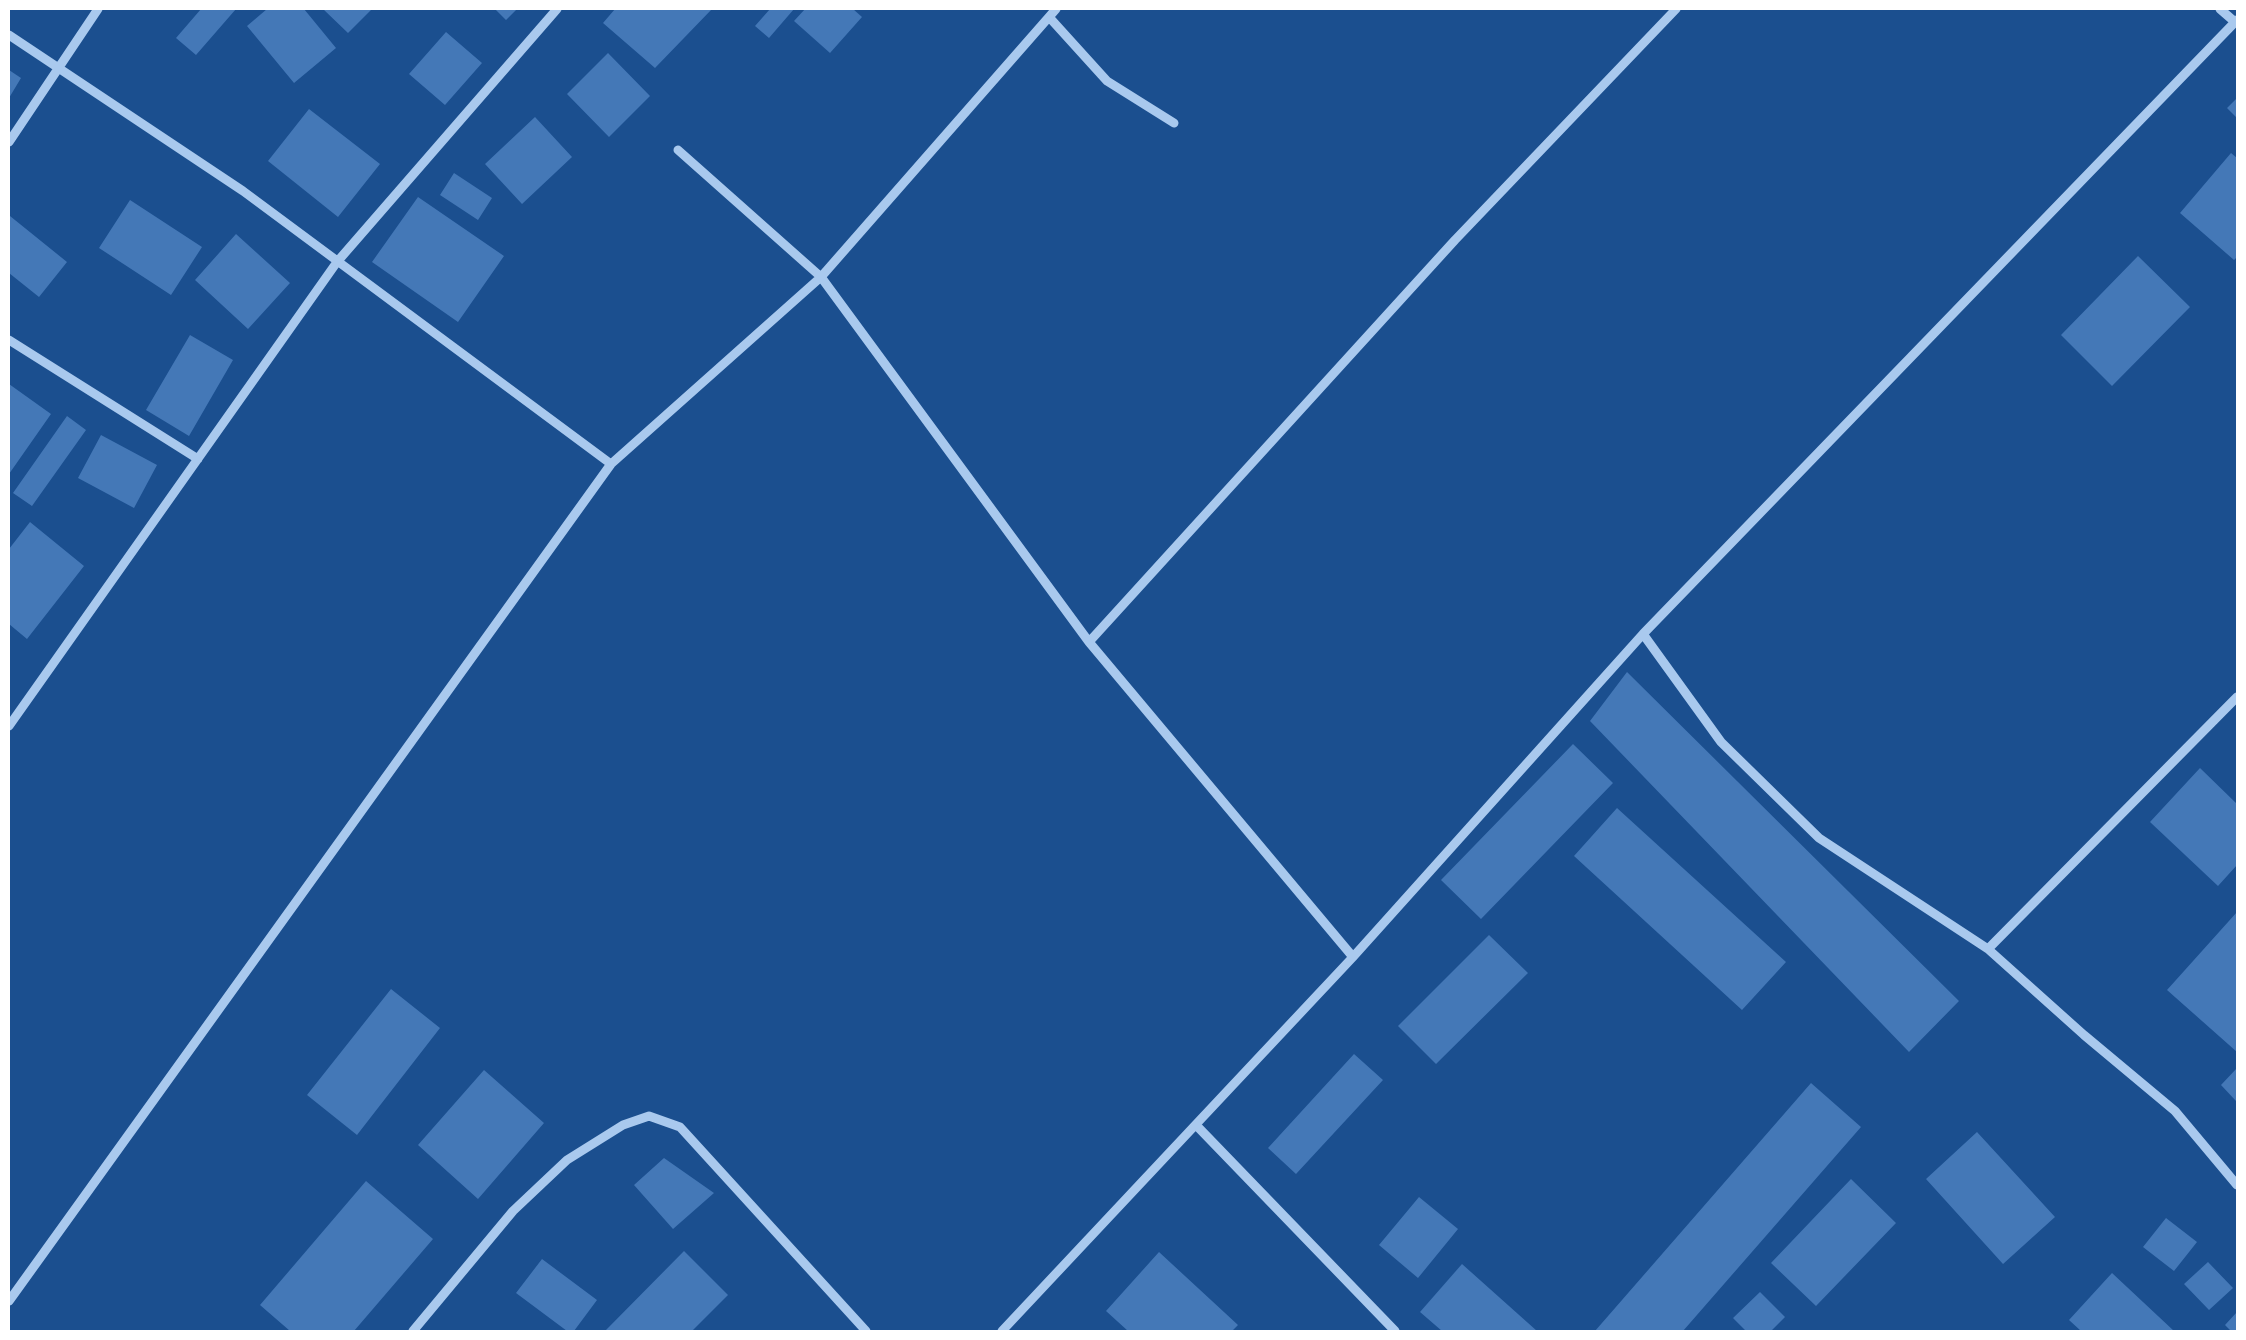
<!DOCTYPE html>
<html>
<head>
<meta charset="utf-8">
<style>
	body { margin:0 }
	#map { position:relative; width:2246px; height:1340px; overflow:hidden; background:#1b4f8f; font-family:Commissioner,sans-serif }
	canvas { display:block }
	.frame { position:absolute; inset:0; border:10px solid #fff; pointer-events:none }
</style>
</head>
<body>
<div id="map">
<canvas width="2246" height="1340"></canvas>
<div class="frame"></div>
</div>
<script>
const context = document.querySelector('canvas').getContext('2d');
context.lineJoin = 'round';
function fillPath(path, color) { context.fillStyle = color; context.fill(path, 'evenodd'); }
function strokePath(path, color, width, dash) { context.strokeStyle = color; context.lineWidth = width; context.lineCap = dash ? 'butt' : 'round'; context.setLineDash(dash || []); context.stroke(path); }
fillPath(new Path2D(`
	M201,9H236L196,55L176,38Z
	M267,9H304L336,48L294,83L247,26Z
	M323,9H372L348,33Z
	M495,9H517L506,20Z
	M615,9H712L655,68L603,23Z
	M770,9H794L769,38L755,26Z
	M805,9H853L862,17L830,53L794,21Z
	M446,32L482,63L445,105L409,74Z
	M608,53L650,96L609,137L567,94Z
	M9,70L21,78L9,98Z
	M2237,98V118L2227,108Z
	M309,109L380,164L338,217L268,161Z
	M535,117L572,157L522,204L485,164Z
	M2231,153L2237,158V257L2234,260L2180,213Z
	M454,173L492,198L478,220L440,195Z
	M418,197L504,256L458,322L372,262Z
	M130,200L202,247L171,295L99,248Z
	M10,216L67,262L39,297L9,273Z
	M236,234L290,283L248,329L195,280Z
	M2138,256L2190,307L2112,386L2061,335Z
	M190,335L233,360L189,436L146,410Z
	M9,384L51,414L9,474Z
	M67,416L86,430L32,506L13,493Z
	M101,435L157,465L134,508L78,478Z
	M30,522L84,566L27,639L9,624V549Z
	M1627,672L1959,1001L1909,1052L1590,721Z
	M1573,744L1613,783L1481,919L1441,880Z
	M2200,768L2237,804V865L2218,886L2150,822Z
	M1617,808L1786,962L1742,1010L1574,856Z
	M2237,912V1052L2167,990Z
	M1489,935L1528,973L1436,1064L1398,1026Z
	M391,989L440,1028L357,1135L307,1095Z
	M1354,1054L1383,1080L1296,1174L1268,1148Z
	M2237,1068V1100L2236,1101L2221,1085Z
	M484,1070L544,1123L478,1199L418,1145Z
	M1811,1083L1861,1127L1683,1331H1595Z
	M1977,1132L2055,1217L2003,1264L1926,1179Z
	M664,1158L714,1193L673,1229L634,1185Z
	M1851,1179L1896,1223L1816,1306L1771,1263Z
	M366,1181L433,1239L354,1331H290L260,1305Z
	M1419,1197L1458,1229L1418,1278L1379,1245Z
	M2166,1218L2197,1242L2174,1271L2143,1247Z
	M684,1251L728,1295L692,1331H605Z
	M1159,1252L1238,1325L1232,1331H1128L1106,1311Z
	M542,1259L597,1300L574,1331H567L516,1293Z
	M2208,1262L2233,1288L2209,1310L2184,1284Z
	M1462,1264L1537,1331H1442L1420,1312Z
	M2112,1273L2174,1331H2081L2069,1320Z
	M1760,1292L1785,1317L1771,1331H1746L1733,1318Z
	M2237,1312V1331H2231L2225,1325Z`), '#4478b7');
strokePath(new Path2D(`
	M2220,9L2235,22
	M1049,17L1107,81L1174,123
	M9,35L243,191L611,464
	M9,142L98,9
	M678,150L821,277L1089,642L1353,957
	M9,340L198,459
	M1643,634L1721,742L1819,838L1988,949L2084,1035L2175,1111L2237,1185
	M1089,642L1455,240L1676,9
	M9,726L337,262L557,9
	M1988,949L2237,697
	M1196,1125L1395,1331
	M9,1301L611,464L821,277L1056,9
	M413,1331L513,1211L567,1160L623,1125L649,1116L680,1127L866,1331
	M1002,1331L1353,957L1643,634L2237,20`), '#a9c9ee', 9);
</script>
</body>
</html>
